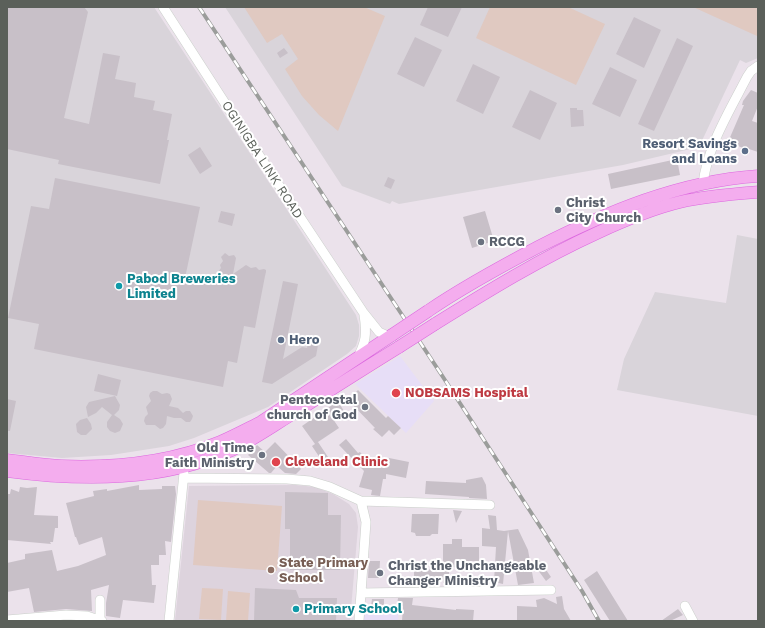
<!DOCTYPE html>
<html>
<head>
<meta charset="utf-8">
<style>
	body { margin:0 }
	#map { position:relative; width:765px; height:628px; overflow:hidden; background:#ebe2eb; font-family:"Work Sans",sans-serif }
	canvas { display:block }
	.frame { position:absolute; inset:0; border:8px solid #5b605a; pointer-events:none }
</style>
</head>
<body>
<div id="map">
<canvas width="765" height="628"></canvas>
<div class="frame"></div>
</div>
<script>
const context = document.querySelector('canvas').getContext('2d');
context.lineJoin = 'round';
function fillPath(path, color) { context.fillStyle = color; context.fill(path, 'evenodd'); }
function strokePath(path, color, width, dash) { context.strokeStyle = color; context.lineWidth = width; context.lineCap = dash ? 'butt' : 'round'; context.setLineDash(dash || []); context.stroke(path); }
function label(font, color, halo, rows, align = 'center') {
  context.font = font + ' "Work Sans",sans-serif'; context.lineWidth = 4; context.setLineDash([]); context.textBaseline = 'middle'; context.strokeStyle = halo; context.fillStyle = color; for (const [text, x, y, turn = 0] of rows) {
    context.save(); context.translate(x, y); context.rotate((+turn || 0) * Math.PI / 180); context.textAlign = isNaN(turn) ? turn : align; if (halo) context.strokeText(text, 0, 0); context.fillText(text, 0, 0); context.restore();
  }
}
fillPath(new Path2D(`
	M7,7H154L356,315L359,325V336L356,346L347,354L268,407L194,438L169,446L111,455L62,458L7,453Z
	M225,7H758V58L746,63L740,60L699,147L623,165L399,204L392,201L390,204L342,186Z
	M737,235L758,239V416L617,390L624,359L655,292L726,303Z`), '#d9d4da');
fillPath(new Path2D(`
	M296,485L315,487L333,494L349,504L356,513L358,527L350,621H175L189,486Z`), '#ddd3dd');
fillPath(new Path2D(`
	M400,356L434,401L406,433L355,384Z
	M363,604L399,605L398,621H362Z`), '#e7def7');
fillPath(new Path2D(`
	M244,7H364L385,16L338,131L319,115L302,96L285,69L298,59L282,34L267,43Z
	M490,7H568L605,24L576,85L476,38Z
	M693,7H758V34L757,36Z
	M198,500L282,506L277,571L193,565Z
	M202,588L223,589L221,620L199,619Z
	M228,591L250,593L248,621H226Z`), '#e0c9c1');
fillPath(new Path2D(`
	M7,7H84L88,12L64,118L89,124L103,53L120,56L115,79L136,83L134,97L155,101L153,110L172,114L167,140H169L160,184L58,164L59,160L7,149Z
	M428,7H462L448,37L420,25Z
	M634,17L661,30L644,68L616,54Z
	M415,37L442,50L424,87L397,74Z
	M677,38L693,46L654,131L638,124Z
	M284,48L288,53L280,58L277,53Z
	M473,64L500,77L483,114L456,101Z
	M610,67L637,80L620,117L592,104Z
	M530,90L557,103L540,140L512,127Z
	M751,90L758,93V106L752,121L758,123V152L743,147V148L728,142L744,105H742L743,101Z
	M570,108H577V110H583L584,126L571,127Z
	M200,147L212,166L200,174L188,155Z
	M677,159L680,175L611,189L608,174Z
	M388,177L395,180L391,189L384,186Z
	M55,178L200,207L185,278L214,284L219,275L218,272L221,268L220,265L223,261L221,257L225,253L229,256L234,255L236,258L233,274L246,265L251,268L256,267L259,270L264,269L266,270V272L265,276L255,328L244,326L237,363L228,361L223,387L34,349L39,324L8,318L31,206L49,209Z
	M221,211L235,214L232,226L218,222Z
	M485,211L494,241L472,248L463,217Z
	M283,281L298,284L283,359L302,347L307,348L308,343L318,345L316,356L272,384L262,382Z
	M98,374L121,380L117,396L94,391Z
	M358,390L386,418L388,416L401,428L394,435L389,430L382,437L373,429L375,428L348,400Z
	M153,391H157L162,394L167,393L170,394L172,399L169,406L178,408L183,413L186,411H190L193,416L192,419L190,422H186L181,418H174L167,416L166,424L163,428L160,429L155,425H146L144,421L145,417L148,414L146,407L151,401L149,396L150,393Z
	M115,396L120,405L119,410L114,415L120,419L123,424L120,431L115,433L110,431L107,427V422L112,415L102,407L96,413L88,417L86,407L89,402Z
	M7,399L16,401L10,431H7Z
	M338,401L345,413L333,419L339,428L315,444L302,426Z
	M87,418L91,424L92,429L86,435H81L77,432L76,424L80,420Z
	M346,439L358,453L360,452L373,468L383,462H387L389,458L409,462L406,478L386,474V479H383L380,496L371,495L372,490L359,487L364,471L339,445Z
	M275,442L301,469L296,474L285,473L277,466L271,473H269L248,455L257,445L265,452Z
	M318,442L332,463L326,467L312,446Z
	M482,477L486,485L487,499L469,498V497L425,494L426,481L466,483V480Z
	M139,485V490L162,489V486H175L176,494L171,542L165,541L166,555H159V565H151L152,585H156L154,603L123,600L120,618L106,616V603L109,585L91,590L92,611L66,609L34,612L29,588L7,592V563L25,559V554L52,550L57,571L78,566L106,555L102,537L79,545L76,537H75L66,503L94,496L93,491L107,489V491Z
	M20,487L27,488L37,487L34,515L58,516V528H55L53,542H50L51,544L7,540V494H10L11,489L19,492Z
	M285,492L328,493V515H341L340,570H290V529H285Z
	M453,510L462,511L456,523Z
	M412,514H439L438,534H432L430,536H416L415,533L411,532Z
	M488,515L496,516L497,530L504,531L518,529L528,550L534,583L518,585L508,531L503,584L494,582L496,547L482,546V528L490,529Z
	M452,539H462V547H479V561H469V568L449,567V584L443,583V579H414V569L443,570V544H452Z
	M538,558L551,577L546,581L532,562Z
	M369,561H380L379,578H368Z
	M597,571L628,621H610L584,580Z
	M255,588L296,590L299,598H337L336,621H254Z
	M562,596L564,609L571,621H517V606L537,607L536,600L544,598L557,604L556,597Z
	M398,598H413L412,605L456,610V609L474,610L473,621H402L403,606H397Z
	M372,599H384V606H371Z
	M678,609L683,615L670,621H661Z`), '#c8c0c8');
const minor = new Path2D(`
	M163,7L241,128L363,312L379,332L390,337
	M703,184C707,147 730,110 747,77L751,71L758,66
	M357,359C366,342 367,334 364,315
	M184,478L287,479L310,481L330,487L361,501L490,505
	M362,593L551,590
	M685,606L693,621
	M7,620L66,615L87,616L102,621
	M100,621V600
	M169,621L184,473
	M359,621L366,522L361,501`);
const major = new Path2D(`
	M428,311C463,287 500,267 538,247C607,212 680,181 758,176
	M435,324C488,291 540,259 597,233C623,221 651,209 680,202C705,196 732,194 758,192
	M7,460C25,462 43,465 61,466C114,468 171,462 220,442C234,436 247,429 261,422L392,335
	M7,471C82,481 163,482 234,449C256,438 277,423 299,410C332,389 365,368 399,347`);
strokePath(minor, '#cacfca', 10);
strokePath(major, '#dc67df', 13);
strokePath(minor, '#fff', 9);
strokePath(major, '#f4adee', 12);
const rail = new Path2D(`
	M199,7L443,377L582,591L599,621`);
strokePath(rail, '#9b9d9b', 4);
strokePath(rail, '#fff', 2.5, [8]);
const majorBridge = new Path2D(`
	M392,335L428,311
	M399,347L435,324`);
strokePath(majorBridge, '#dc67df', 13, []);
strokePath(majorBridge, '#f4adee', 12);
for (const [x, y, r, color] of [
	[745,151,4,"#5c6f8a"],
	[558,210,4,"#6b7280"],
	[481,242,4,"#6b7280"],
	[119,286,4,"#0f9aa8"],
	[281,340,4,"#5c6f8a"],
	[396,393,5,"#e0444e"],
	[365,407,4,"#6b7280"],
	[262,455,4,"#6b7280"],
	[276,462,5,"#e0444e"],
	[271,570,4,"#8d6e63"],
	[380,573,4,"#6b7280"],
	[296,609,4,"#0f9aa8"]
]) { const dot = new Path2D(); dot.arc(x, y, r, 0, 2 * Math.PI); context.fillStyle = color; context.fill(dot); strokePath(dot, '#fff', 1.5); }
label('bold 13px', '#4e5e75', '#fff', [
	["Resort Savings",737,144],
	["and Loans",737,159],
	["Hero",289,340,"left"]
], 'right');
label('13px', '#5b605a', '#fff', [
	["OGINIGBA LINK ROAD",262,160,57]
]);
label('bold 13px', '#5b616d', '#fff', [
	["Christ",566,203],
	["City Church",566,218],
	["RCCG",489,242],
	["Pentecostal",357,400,"right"],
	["church of God",357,415,"right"],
	["Old Time",254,448,"right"],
	["Faith Ministry",254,463,"right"],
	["Christ the Unchangeable",388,566],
	["Changer Ministry",388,581]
], 'left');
label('bold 13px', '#0d838f', '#fff', [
	["Pabod Breweries",127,279],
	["Limited",127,294],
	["Primary School",304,609]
], 'left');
label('bold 13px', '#be3a42', '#fff', [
	["NOBSAMS Hospital",405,393],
	["Cleveland Clinic",285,462]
], 'left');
label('bold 13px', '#785e54', '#fff', [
	["State Primary",279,563],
	["School",279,578]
], 'left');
</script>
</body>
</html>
